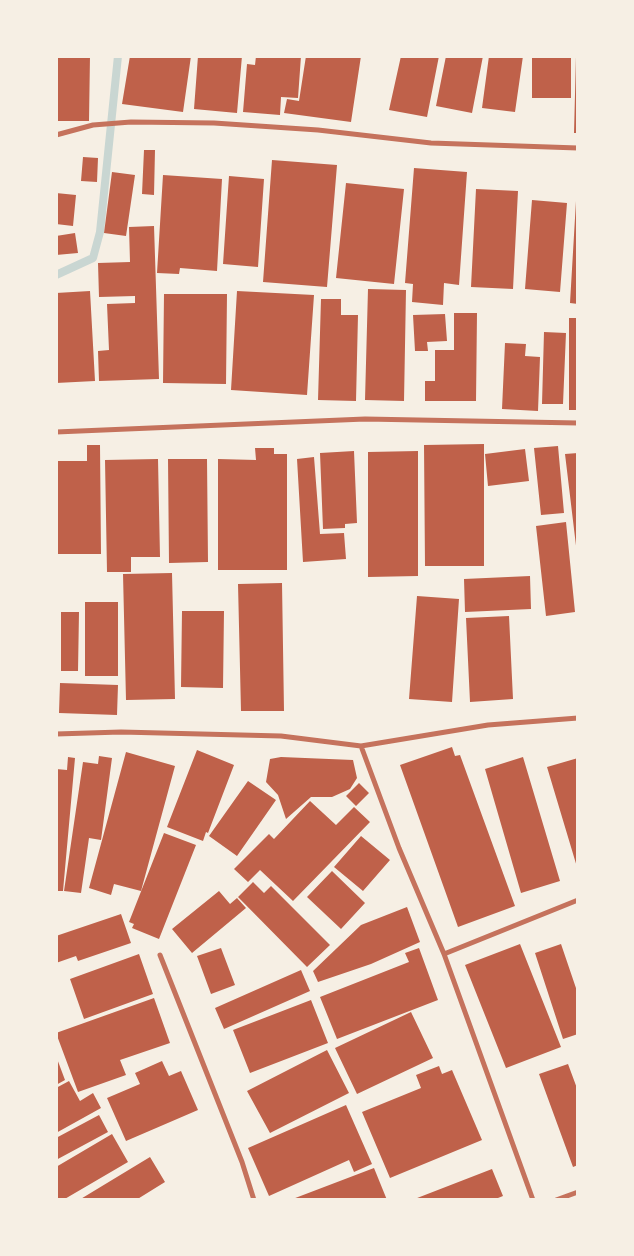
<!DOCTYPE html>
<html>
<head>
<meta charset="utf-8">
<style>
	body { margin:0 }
	#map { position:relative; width:634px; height:1256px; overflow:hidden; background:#f6efe4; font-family:Jost,sans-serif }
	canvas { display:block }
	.frame { position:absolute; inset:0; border:58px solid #f6efe4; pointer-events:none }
</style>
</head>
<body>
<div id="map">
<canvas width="634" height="1256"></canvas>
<div class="frame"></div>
</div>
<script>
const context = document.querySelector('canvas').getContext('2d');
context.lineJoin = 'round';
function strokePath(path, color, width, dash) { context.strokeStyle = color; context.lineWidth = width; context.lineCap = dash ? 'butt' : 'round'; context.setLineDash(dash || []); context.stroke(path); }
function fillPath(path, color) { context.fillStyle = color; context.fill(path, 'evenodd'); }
strokePath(new Path2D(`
	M56,275L93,258L100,232L118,56`), '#c9d6d2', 8);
fillPath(new Path2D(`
	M56,56H90L89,121H56Z
	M130,56H191L183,112L122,104Z
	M198,56H242L237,113L194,109Z
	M256,56H301L298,98L281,97L280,115L243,112L247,64L255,65Z
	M306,56H361L351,122L284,113L287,99L299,101Z
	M401,56H439L427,117L389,110Z
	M446,56H483L472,113L436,106Z
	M489,56H523L515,112L482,108Z
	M532,56H571V98H532Z
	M576,56H578V133H574Z
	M144,150H155L154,195L142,194Z
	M83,157L98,158L97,182L81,181Z
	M272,160L337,165L327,287L263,282Z
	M414,168L467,172L459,285L444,283L443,305L412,302L413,284L405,283Z
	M112,172L135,175L126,236L104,233Z
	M163,175L222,179L217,271L180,268L179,274L157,273Z
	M229,176L264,179L258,267L223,264Z
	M346,183L404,189L394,284L336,278Z
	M476,189L518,191L513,289L471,287Z
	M56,193L76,195L73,226L56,224Z
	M532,200L567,203L560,292L525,289Z
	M576,201H578V304L570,303Z
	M154,226L159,379L99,381L98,351L109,350L107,304L135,303V296L99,297L98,263L130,262L129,227Z
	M75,233L78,253L56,255V236Z
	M368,289L406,290L404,401L365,400Z
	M90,291L95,381L56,383V293Z
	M237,291L314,295L307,395L231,390Z
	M164,294H227L226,384L163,383Z
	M321,299H341V315H358L356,401L318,400Z
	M454,313H477L476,401H425V381H435V350H454Z
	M445,314L447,341L427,342L428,351H415L413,315Z
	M569,318H578V410H569Z
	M544,332L566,333L563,404H542Z
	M505,343L526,344L525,356L540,357L538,411L502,409Z
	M484,444V566H425L424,445Z
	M87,445H100L101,554H56V461H87Z
	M558,446L564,513L541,515L534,448Z
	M255,448H274V454H287V570H218V459L256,460Z
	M525,449L529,481L488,486L485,454Z
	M354,451L357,523L345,524V528L323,529L320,453Z
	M418,451V576L368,577V452Z
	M578,453V554H577L565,454Z
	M314,457L320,534L344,533L346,559L303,562L297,459Z
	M158,459L160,557H131V572H107L105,460Z
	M168,459H207L208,562L169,563Z
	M566,522L575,612L546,616L536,526Z
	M172,573L175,699L126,700L123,574Z
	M530,576L531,609L465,612L464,579Z
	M282,583L284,711H241L238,584Z
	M417,596L459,599L452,702L409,699Z
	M85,602H118V676H85Z
	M182,611H224L223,688L181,687Z
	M61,612H79L78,671H61Z
	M509,616L513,699L470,702L466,618Z
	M60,683L118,685L117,715L59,713Z
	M452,747L455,756L460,755L515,906L458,927L400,765Z
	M197,750L234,765L208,833L206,832L203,841L167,827Z
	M126,752L175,766L141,891L114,884L111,895L89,888Z
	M99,756L112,758L101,840L89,838L81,893L64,891L83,762L98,764Z
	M68,757L75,758L63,891H56V769L67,770Z
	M281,757L353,760L357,778L350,789L332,797H311L286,819L278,795L266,782L270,759Z
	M523,757L560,881L521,893L485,769Z
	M578,758V867H577L547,767Z
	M248,781L276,800L237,856L209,836Z
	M359,783L369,793L356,806L346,796Z
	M310,801L336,825L354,807L370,822L293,901L260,870L248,882L234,869L269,834L274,839Z
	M164,833L196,845L159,939L132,928L134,924L129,922Z
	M361,836L390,860L363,891L334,867Z
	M332,871L365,903L341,929L307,897Z
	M253,882L264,893L271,886L330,945L307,967L238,897Z
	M219,891L230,904L237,898L246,908L192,953L172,929Z
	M407,907L420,942L371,964L318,982L313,971L361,925Z
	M121,914L131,943L78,961L76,956L56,963V936Z
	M520,944L561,1047L506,1068L465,965Z
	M561,944L578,994V1034L563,1039L535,953Z
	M221,948L235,985L211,994L197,956Z
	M419,948L438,1000L337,1039L320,997L409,962L405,953Z
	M139,954L153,994L84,1019L70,979Z
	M301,970L310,991L224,1029L215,1008Z
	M154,998L170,1043L120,1060L126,1075L78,1092L56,1033Z
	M311,1000L328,1043L250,1073L233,1030Z
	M411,1012L433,1058L357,1094L335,1048Z
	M327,1050L349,1093L270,1133L247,1091Z
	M56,1056L65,1080L56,1085Z
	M162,1061L169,1076L181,1071L198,1110L126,1141L107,1098L140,1084L135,1073Z
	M568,1064L578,1091V1165L573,1167L539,1074Z
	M439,1066L442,1074L452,1070L482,1140L390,1178L362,1112L421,1088L416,1075Z
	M69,1081L80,1101L93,1093L101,1108L56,1133V1088Z
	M346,1105L372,1164L354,1172L349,1160L269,1196L248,1148Z
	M99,1115L108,1132L56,1160V1138Z
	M112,1134L128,1162L63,1200H56V1167Z
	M150,1157L165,1182L136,1200H79Z
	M374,1168L387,1200H290Z
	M492,1169L503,1196L493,1200H412Z`), '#bf614a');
strokePath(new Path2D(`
	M56,135L93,125L131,122L214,123L318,130L431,143L578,148
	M56,432L365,419L578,423
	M56,734L121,732L281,736L361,746L488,725L578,718
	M361,746L399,848L444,954L533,1200
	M444,954L578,900
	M160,955L242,1162L254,1200
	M556,1200L578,1192`), '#c5725c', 5);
</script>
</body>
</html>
